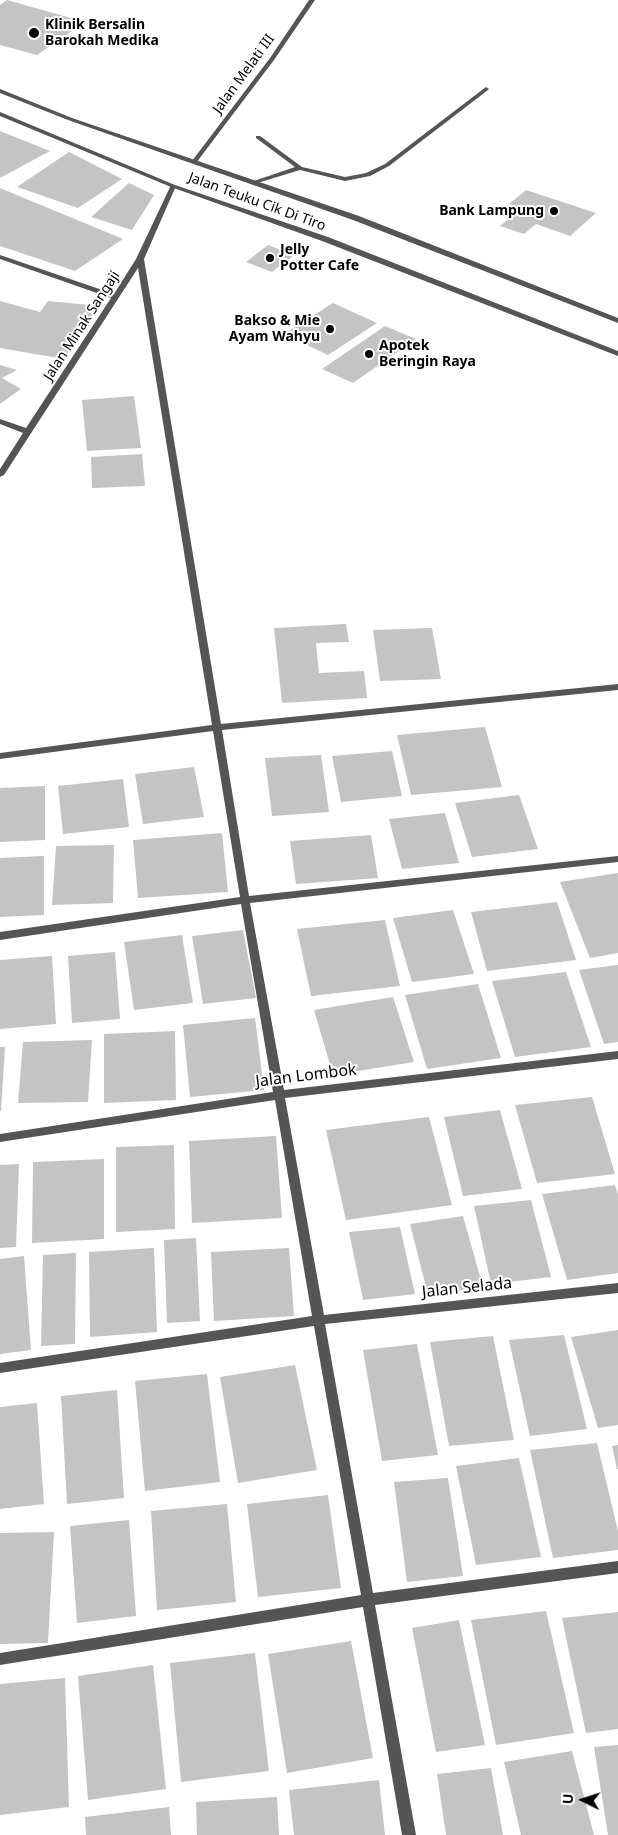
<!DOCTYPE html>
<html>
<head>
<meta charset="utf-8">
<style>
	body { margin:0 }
	#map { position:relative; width:618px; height:1835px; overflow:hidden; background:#fff; font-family:"Noto Sans",sans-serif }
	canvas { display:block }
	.north { position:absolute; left:558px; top:1775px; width:50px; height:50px; -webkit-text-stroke:4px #fff; paint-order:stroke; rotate:274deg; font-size:14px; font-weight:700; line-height:20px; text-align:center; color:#000 }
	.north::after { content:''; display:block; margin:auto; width:18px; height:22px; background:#000; clip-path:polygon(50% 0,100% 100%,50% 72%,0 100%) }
</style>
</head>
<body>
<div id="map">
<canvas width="618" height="1835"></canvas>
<div class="north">U</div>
</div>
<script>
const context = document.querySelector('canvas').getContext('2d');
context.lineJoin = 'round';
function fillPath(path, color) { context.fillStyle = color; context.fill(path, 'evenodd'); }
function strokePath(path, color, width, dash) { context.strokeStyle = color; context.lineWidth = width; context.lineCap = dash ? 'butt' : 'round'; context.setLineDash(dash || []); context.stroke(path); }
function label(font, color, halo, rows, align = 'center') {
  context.font = font + ' "Noto Sans",sans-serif'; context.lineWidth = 4; context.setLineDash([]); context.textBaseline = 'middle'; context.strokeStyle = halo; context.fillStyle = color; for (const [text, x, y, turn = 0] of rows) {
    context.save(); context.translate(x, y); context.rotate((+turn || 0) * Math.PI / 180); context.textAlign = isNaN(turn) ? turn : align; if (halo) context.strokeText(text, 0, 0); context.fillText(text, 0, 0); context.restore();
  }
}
fillPath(new Path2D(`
	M7,0L85,22L37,55L0,45V5Z
	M0,131L50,151L0,178Z
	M69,152L122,179L78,208L17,187Z
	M129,183L154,195L132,230L91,217Z
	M0,188L123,239L75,271L0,246Z
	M526,190L596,213L570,236L536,224L524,234L500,226L522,208L509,204Z
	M268,245L294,255L272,272L246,262Z
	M0,301L40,312L48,301L99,306L64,359L0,348Z
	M333,303L377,323L328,355L284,334Z
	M385,326L416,339L353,383L322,369Z
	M0,365L17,370L2,378L21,389L0,404Z
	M134,396L141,448L87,451L82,400Z
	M142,454L145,486L92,488L91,457Z
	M346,624L349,642L316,643L319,673L364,671L367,698L282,703L274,628Z
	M432,628L441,679L380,681L373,630Z
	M485,727L502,787L411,795L397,735Z
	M392,751L402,796L341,802L332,756Z
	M321,755L329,812L272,816L265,758Z
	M194,767L204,817L143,824L135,774Z
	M123,779L129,827L63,834L58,786Z
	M45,786V840L0,842V788Z
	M519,795L538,849L472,857L455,803Z
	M445,813L459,863L402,869L389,819Z
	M222,833L228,892L138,898L133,840Z
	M371,835L378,878L296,884L290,841Z
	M114,845L113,903L52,905L56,846Z
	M44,856V915L0,917V858Z
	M618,873V953L590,958L560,882Z
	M557,902L576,960L487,971L471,912Z
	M453,910L474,974L412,982L393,918Z
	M385,920L400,986L311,996L297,929Z
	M243,930L256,998L203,1004L192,936Z
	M182,935L193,1003L134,1010L124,942Z
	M115,952L120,1019L72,1023L68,956Z
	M52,956L56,1024L0,1029V960Z
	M618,965V1042L604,1044L579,970Z
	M566,972L591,1047L515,1057L492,981Z
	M478,984L501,1058L427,1069L405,995Z
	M393,997L414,1062L333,1075L314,1010Z
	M255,1018L264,1090L190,1097L183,1025Z
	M175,1031L176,1100L104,1103V1034Z
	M92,1040L88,1102L18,1103L23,1042Z
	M0,1047H5L1,1111H0Z
	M592,1097L615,1174L537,1183L515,1105Z
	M500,1110L522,1189L463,1196L444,1117Z
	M429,1117L452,1205L346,1220L326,1130Z
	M276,1136L282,1218L192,1223L189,1141Z
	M174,1145L175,1229L116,1232V1147Z
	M104,1159V1239L32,1243L33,1162Z
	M19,1164L16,1247L0,1248V1165Z
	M615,1185L618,1195V1273L567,1280L542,1194Z
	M531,1200L551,1277L491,1284L474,1206Z
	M463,1216L483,1287L428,1295L410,1224Z
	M400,1227L415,1294L363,1300L349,1232Z
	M196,1238L200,1321L167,1323L164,1240Z
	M154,1248L157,1332L90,1337L89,1252Z
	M289,1248L294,1316L214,1321L211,1252Z
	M76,1253L75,1344L41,1346L43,1255Z
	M24,1256L31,1350L0,1354V1259Z
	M618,1330V1425L598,1428L571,1337Z
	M564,1335L587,1429L530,1436L509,1340Z
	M493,1336L514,1440L449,1446L430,1342Z
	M417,1344L438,1455L382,1461L363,1350Z
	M295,1365L317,1470L238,1483L220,1377Z
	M207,1374L220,1482L145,1491L135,1381Z
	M117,1390L124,1498L67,1504L61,1396Z
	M37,1403L44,1504L0,1509V1407Z
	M597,1443L618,1531V1550L553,1558L530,1450Z
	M618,1445V1469H617L612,1446Z
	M519,1458L541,1557L476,1565L456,1466Z
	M448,1478L463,1576L407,1582L394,1482Z
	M328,1495L341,1588L258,1597L247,1504Z
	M227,1504L236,1602L157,1610L151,1511Z
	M129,1520L136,1616L77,1623L70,1526Z
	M54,1532L48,1643L0,1644V1533Z
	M546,1611L574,1733L496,1745L471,1620Z
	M618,1612V1729L586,1733L562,1618Z
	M459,1620L485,1745L436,1752L412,1628Z
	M351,1641L373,1758L287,1773L268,1654Z
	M255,1653L269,1771L181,1782L170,1663Z
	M153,1665L166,1789L88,1800L78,1676Z
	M65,1678L69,1807L0,1815V1684Z
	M618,1745V1835H608L594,1747Z
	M572,1751L594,1835H521L504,1762Z
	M491,1768L503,1835H446L437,1774Z
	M379,1780L385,1835H294L289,1790Z
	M277,1797L279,1835H197L196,1802Z
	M169,1807L171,1835H86L85,1817Z`), '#c4c4c4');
fillPath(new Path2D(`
	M486,87L489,89L488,90L389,166L370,176L345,181L300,170L254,184L251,182L295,167L256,138V136H260L302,167L345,177L366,173L385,164Z`), '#555');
fillPath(new Path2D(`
	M309,0H315L274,60L196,163H192V161L270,58Z
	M171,185L176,186L144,259L221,724L618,684V690L222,730L249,896L618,856V862L250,903L284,1090L618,1051V1059L285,1098L324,1315L618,1283V1293L325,1324L373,1593L618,1561V1573L375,1605L416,1835H402L363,1607L0,1665V1653L361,1595L314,1326L0,1373V1363L312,1316L275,1100L0,1142V1134L273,1092L241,904L0,940V932L240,897L213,731L0,759V753L212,725L138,268L4,475L0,477V469L23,433L0,424V419L26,428L111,298L0,259V255L114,294L136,259Z`), '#555');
fillPath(new Path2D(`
	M0,89L72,118L359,216L618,318V323L353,220L68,120L0,93Z
	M0,112L175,185L328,237L618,351V356L322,241L171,187L0,116Z`), '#555');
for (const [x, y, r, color] of [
	[34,33,6,"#000"],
	[554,211,5,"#000"],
	[270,258,5,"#000"],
	[330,329,5,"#000"],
	[369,354,5,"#000"]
]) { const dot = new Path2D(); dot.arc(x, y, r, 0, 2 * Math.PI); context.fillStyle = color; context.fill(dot); strokePath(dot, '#fff', 2); }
label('bold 14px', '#000', '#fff', [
	["Klinik Bersalin",45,25],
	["Barokah Medika",45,41],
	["Bank Lampung",544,211,"right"],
	["Jelly",280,250],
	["Potter Cafe",280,266],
	["Bakso & Mie",320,321,"right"],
	["Ayam Wahyu",320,337,"right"],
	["Apotek",379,346],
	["Beringin Raya",379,362]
], 'left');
label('14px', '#000', '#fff', [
	["Jalan Melati III",244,74,-54],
	["Jalan Teuku Cik Di Tiro",257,202,20],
	["Jalan Minak Sangaji",82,326,-57]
]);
label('16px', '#000', '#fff', [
	["Jalan Lombok",306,1076,-7],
	["Jalan Selada",467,1288,-6]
]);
</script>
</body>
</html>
